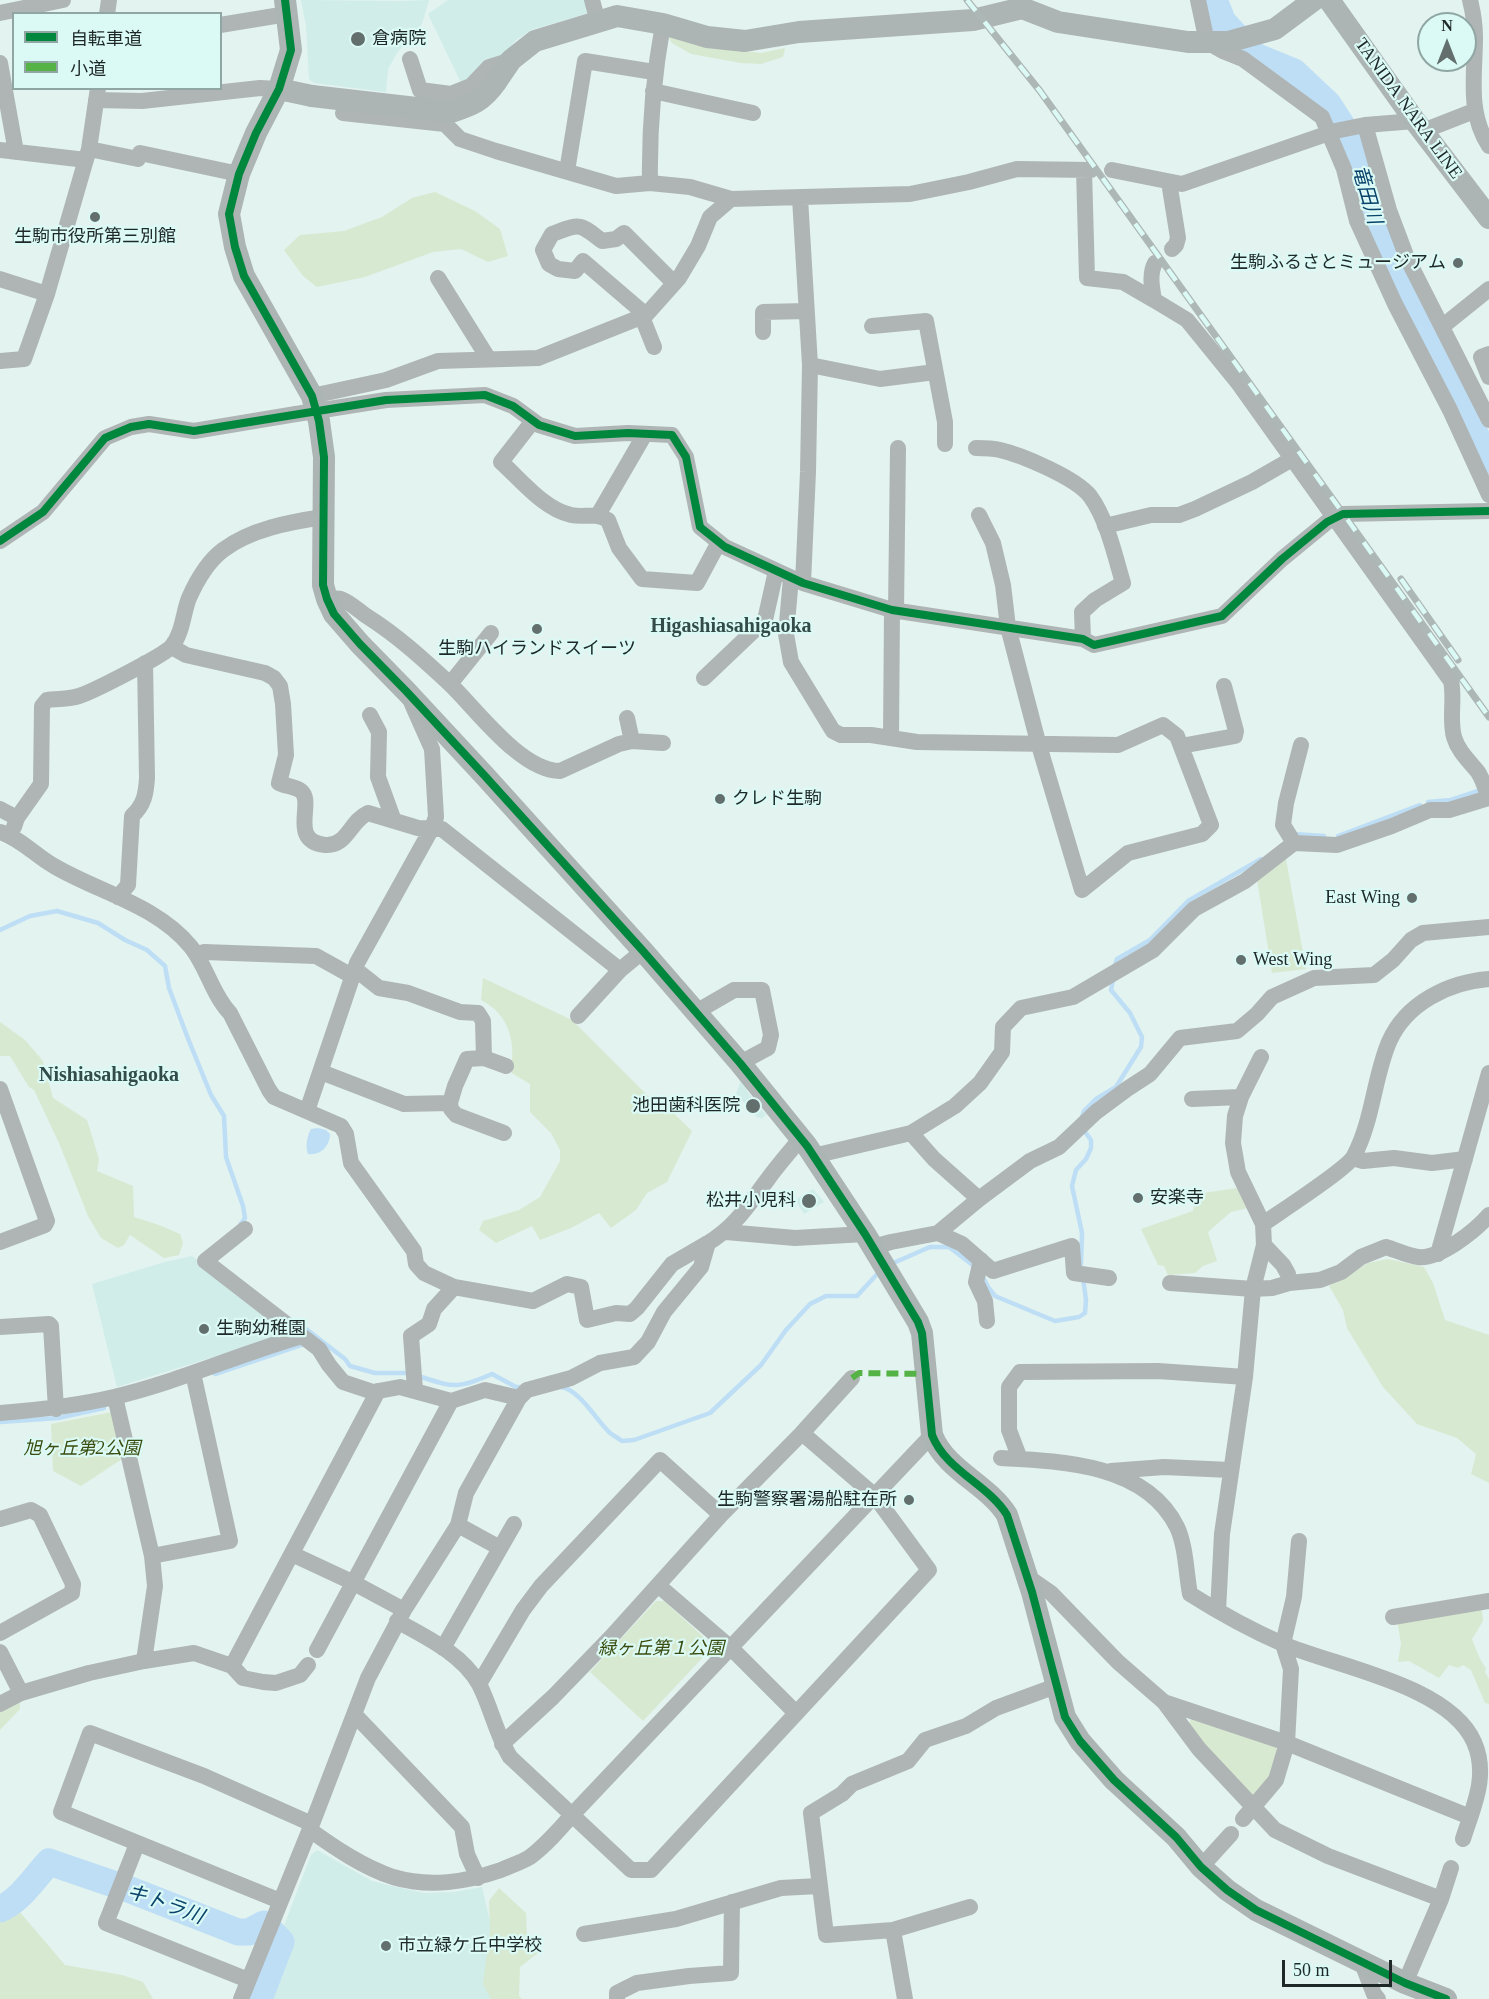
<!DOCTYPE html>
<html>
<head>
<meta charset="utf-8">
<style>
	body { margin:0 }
	#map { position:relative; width:1489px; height:1999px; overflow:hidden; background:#e2f3f0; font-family:"Times New Roman","Noto Sans JP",serif }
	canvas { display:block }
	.legend { position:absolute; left:12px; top:12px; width:210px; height:78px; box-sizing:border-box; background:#dbfaf5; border:2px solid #8fa6a3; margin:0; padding:8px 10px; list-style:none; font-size:18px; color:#1d2827 }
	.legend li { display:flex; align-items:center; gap:12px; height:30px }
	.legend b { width:30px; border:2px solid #8fa6a3 }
	.north { position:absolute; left:1417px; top:12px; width:60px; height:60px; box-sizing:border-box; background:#dbfaf5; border:2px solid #8fa6a3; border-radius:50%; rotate:0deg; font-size:16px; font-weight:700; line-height:24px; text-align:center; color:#1d2827 }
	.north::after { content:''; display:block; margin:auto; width:21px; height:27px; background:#626f6d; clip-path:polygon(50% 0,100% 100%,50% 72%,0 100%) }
	.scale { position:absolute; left:1282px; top:1960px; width:110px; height:27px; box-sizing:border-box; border:3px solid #1d2827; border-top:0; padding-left:8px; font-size:18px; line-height:21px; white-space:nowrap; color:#1d2827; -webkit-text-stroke:4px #dbfaf5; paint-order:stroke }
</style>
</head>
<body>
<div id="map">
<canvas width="1489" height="1999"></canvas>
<ul class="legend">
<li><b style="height:8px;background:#00873e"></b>自転車道</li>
<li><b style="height:8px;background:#55b245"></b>小道</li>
</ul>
<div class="north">N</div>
<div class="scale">50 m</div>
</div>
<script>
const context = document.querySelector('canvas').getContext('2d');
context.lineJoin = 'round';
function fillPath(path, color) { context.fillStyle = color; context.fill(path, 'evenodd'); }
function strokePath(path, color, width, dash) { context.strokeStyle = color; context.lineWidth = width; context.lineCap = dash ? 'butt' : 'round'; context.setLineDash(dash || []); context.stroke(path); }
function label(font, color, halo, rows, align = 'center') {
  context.font = font + ' "Times New Roman","Noto Sans JP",serif'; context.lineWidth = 4.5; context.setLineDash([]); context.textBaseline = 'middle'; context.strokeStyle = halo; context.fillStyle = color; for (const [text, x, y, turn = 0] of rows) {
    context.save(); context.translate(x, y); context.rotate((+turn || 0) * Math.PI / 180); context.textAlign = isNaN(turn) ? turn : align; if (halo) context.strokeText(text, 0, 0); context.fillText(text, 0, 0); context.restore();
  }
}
fillPath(new Path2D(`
	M301,0L399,1L429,0L422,24L397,53L388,69L386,92L314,83L309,79L306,26Z
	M448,0H589L592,12L531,30L516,40L502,59H486L463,87L428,14Z
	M741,1080L748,1088L746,1090L766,1115L761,1119L760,1117L758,1118L736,1094Z
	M813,1189L824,1202L804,1214L795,1200Z
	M192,1256L284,1326L281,1336L117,1387L92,1284L165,1262Z
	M317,1850L372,1881L388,1885L424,1893L454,1892L482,1887L508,1999H256L311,1855Z`), '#d0ede9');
fillPath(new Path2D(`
	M668,36L723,48L761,53L785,48L783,57L761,64L741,63L691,54L672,43Z
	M435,192L475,211L500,229L508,256L488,262L461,249L433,252L365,277L317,287L303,276L284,250L300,235L344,231L382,217L412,198Z
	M1286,859L1306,969L1272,973L1257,879Z
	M483,978L572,1020L650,1098L662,1102L692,1131L667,1182L647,1193L636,1210L611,1228L599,1213L571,1228L540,1240L532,1226L496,1243L479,1230L483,1221L519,1210L540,1197L560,1161V1150L551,1133L530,1112V1084L510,1072C517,1043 509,1014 481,1000Z
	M0,1022L25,1040L43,1061L53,1098L87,1120L99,1159L97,1171L133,1186L134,1217L159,1225L180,1234L183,1243L179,1255L164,1258L130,1235L124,1245L118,1248L101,1238L88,1216L59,1143L34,1090L29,1087L10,1056H0Z
	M1238,1188L1248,1208L1231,1212L1208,1232L1217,1261L1203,1266L1195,1273L1168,1275L1164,1266L1158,1265L1141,1229L1193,1211L1196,1194Z
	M1388,1259L1424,1267L1433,1283L1445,1320L1489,1335V1483L1471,1474L1476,1454L1457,1438L1417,1424L1383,1387L1347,1328L1343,1310L1329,1286L1368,1263Z
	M112,1412L122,1459L81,1486L53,1471L51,1424Z
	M656,1601H664L708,1641L707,1653L643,1721L590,1672Z
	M1475,1608L1482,1611L1483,1621L1472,1639C1476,1649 1480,1661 1486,1668L1485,1672L1489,1679V1704L1485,1703L1471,1670L1463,1665L1458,1668L1449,1665L1439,1678L1409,1661L1398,1662L1401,1643L1397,1620Z
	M20,1699V1709L0,1730V1708Z
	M1191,1719L1275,1746L1278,1751L1270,1777L1254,1795L1251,1794L1190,1732L1189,1724Z
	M499,1888L526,1913L527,1936L538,1953L520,1967L519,1996L522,1999H491L483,1984L490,1929L489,1901Z
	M0,1895L7,1897L65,1965L122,1975L143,1982L153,1999H0Z`), '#d8e9d1');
fillPath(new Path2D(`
	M318,1128L326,1130L330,1134C330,1145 321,1156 308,1154C305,1146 307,1136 311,1129Z`), '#bedef5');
strokePath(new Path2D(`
	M1428,802L1451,800L1481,790
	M1294,834L1324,836
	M1338,836L1420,805
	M0,930L30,916L57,911L98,923L125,940L147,950L165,966L169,988L187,1036L211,1095L224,1116L226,1157L243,1206L245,1218L240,1225
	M1115,965L1117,959L1150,940L1188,901L1261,859
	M1082,1117L1084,1111L1096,1099L1116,1087L1141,1047L1142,1037L1130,1013L1111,990L1113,980
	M891,1264L930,1247H949L974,1266
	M1081,1264L1082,1233L1072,1186L1076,1170L1086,1159L1091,1148V1140L1083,1129
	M982,1275L988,1287L995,1296L1055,1321L1079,1317L1085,1313L1086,1300L1083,1278
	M301,1325L345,1359L350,1366L375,1373H410
	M215,1374L304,1344
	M418,1376C456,1388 456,1389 492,1374L516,1387H523
	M561,1387C579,1389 597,1421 610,1433C614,1436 618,1438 622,1441L634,1440L710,1413L761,1365L786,1330L810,1304L826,1296H857L879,1272
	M0,1422L58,1418L104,1408`), '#bedef5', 4.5);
strokePath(new Path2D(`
	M1214,0L1223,22L1255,56L1294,72L1328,104L1350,138L1374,226L1489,462
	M0,1909C20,1901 35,1877 49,1862L128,1889L238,1932H249L264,1924L281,1942L259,1999`), '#bedef5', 27);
strokePath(new Path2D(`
	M592,0L598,22
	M1198,0L1207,42L1223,51L1243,59L1322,117L1344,169L1357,221L1395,304L1450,410L1489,495
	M1470,0C1473,12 1475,24 1475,37C1475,75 1467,112 1489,146
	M0,13L63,0
	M107,14L109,0
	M220,25L287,14
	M410,59L420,90L451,94L471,86L489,67L511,60
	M0,63L16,152
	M653,91L753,113
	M444,93L445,124L460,139L496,151L616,186L650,183L690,187L731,199
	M96,100L142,101L260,88L279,89
	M343,113L445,124
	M1365,125L1389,210L1407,258L1489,420
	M1423,131L1474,111
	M89,149L138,159L140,153L239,174
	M0,150L86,160
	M1084,170L1087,278L1123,282L1154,300
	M1112,170L1182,184L1335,131L1365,125L1415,121
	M567,171L585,61L654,72
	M1169,182L1178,238L1176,245L1172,249
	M650,183C649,126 653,79 663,24
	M800,198L810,365L808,472L803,583
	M1155,263C1149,274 1152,288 1154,300L1187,320L1239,384L1451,681C1455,699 1449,719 1454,737C1458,751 1469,761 1478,772C1483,780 1486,790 1489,798
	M438,278L488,358
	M0,279L47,294
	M646,315L583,261L575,271L558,269L549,264L543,250L552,234C580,224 578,222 602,241L616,239L624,233L674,283
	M642,317L654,347
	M872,326L926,321L945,422V444
	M1443,326L1489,289
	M763,332V312L806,311
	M1489,354L1481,357L1489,377
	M0,361L24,359L47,294L89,149L98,88
	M810,365L880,379L935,372
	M312,396L386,380L438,361L538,358L646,315L679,278L698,246L710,217L731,199L910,194L969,182L1017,169L1091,170
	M329,409L386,400L485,395L513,406L539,425L575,436L628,433L672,435L686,457L700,527L725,547L803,583L892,610L1083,639L1094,645L1222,616L1282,559L1327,522L1343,514L1489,511
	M533,421L501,462C522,481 544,509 571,515C586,518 593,512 608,520L619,548L642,579L697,583L719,542
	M976,448C984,448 992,448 1000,450C1022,455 1076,478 1090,496C1107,519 1115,556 1123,583L1095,600L1082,612L1083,639
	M598,515L645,434
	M1105,526L1151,515H1179L1195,509L1252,482L1292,459
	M0,541L43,512L105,438L131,427L149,424L194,431L296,414
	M791,578L786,634L791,662L833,731L841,735H871L917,742L1118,745L1163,725L1177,736L1211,825L1202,834L1128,853L1082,890L1038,742L1008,627L1003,585L993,543L979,515
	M327,599C331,599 338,598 341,599C350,602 360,612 368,617C398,636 424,660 450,684C477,710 521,771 560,771L619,744L632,741L663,743
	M896,611L898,448
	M172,647L186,655L265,673L274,678L280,686L283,704L286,755L279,783C285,786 296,787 301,791C315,802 288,841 325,845C347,847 350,821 368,813L418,828L442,829L620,970L643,951
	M704,678L765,620L776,571
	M450,684L491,633
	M370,715L379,732L378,777L394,821
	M627,718L632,741
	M891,738L892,610
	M1181,746L1235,736L1236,731L1224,686
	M0,809L17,818L14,827
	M17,818L41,784L42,706L47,700C57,699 69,699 79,696C92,692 165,655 172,646C183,632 183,613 189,598C197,580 207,562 223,550C251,529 290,522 323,517
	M0,832C20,838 36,856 54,866C98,892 157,905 191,947C207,967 212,994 230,1013L269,1090L274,1097L341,1126L346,1134L351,1163L414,1251L416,1264L424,1273L454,1287L533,1301L567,1284L581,1287L587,1320L616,1313L630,1314L637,1308L672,1264L708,1243
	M1294,843L1283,825L1286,803L1301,745
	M118,897L128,885L132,816C144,805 146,794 147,778L145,663
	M197,956L204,952L316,956L352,976
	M355,969L379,988L408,993L460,1012L478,1013L483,1021L484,1058L506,1066
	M696,1012L734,990H762L771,1035L768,1048L740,1063
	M578,1016L620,970
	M1261,1057L1241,1097L1235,1116L1233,1143L1238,1172L1263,1224L1264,1245L1283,1265L1288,1274L1289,1283
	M321,1072L404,1104L450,1103L451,1109L456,1115L504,1133
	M0,1089L47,1221L45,1225L0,1242
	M1192,1099L1241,1097
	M450,1103L455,1086L467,1059L484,1058
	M307,1111L357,963L432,828L436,817L432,749L412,704
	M911,1133L934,1159L979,1199
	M813,1156L911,1133L955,1106L980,1083L1002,1052L1003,1027L1021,1008L1073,997L1153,950L1194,909L1245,881L1294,843L1337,845L1392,826L1430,810H1449L1489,798
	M1353,1158L1363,1161L1394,1158L1432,1163L1465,1159
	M1263,1224C1280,1212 1347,1169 1354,1156C1373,1120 1374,1077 1389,1042C1406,1003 1449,982 1489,979
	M245,1229L205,1261L302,1336
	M726,1232L795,1238L865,1234
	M938,1233L962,1244L993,1271L1072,1246L1074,1273L1109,1278
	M873,1247L891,1242L938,1233L979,1199L1030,1161L1059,1147L1096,1112L1127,1089L1150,1074L1180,1038L1237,1031L1257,1014L1272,997L1314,978L1374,975L1393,960L1411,940L1423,933L1489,927
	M1438,1254L1489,1073
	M981,1260L976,1282L985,1301L987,1321
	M1170,1283L1253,1289L1272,1288L1289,1283L1320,1280L1341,1272L1361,1257L1386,1247C1396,1250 1408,1256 1418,1257C1439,1260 1476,1230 1489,1215
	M0,1327L49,1324L51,1326L56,1409
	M415,1390L411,1336L429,1324L434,1309L454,1287
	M115,1397L152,1556L155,1586L144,1661
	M0,1413C38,1410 76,1406 114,1397C178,1382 239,1354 302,1336L319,1349L329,1365L343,1382L373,1392L400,1387L451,1401L485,1390L519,1398L527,1390L571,1378L600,1363L634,1357L648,1342L664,1312L701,1267L708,1243C736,1226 748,1205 768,1179C778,1165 789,1153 800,1139
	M1001,1458C1062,1461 1146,1464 1177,1527C1186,1546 1186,1573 1190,1594C1220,1613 1251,1630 1283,1644C1337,1667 1449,1685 1474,1742C1489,1776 1473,1807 1463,1839
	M1020,1459L1009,1430V1387L1020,1372L1158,1371L1245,1377
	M1111,1471L1164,1467L1230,1470
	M0,1519L31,1510L40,1515L73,1584L72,1593L0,1633
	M458,1525L500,1548
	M152,1556L230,1541L193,1373
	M1025,1575L1051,1593L1118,1662L1164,1702L1199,1749L1275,1830L1328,1856L1441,1899
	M659,1586L731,1648L795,1712
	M404,1610L458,1525L466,1493L519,1398
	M1218,1611L1222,1534L1245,1377L1253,1289L1264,1245
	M1393,1617L1489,1601
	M397,1621C426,1637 462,1654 479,1684C491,1707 496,1734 510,1757L631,1870H651L929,1570L874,1495L802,1433
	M443,1648L514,1524
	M317,1650L451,1401
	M0,1652L21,1693
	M232,1666L378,1391
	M479,1684L523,1610L541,1586L660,1460L721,1515
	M1164,1702L1287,1743L1470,1817
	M0,1704L21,1693L89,1673L144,1661L194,1653L232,1666L243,1678L263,1682L276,1683L300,1675L308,1665
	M355,1715L462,1827L467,1854L478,1878
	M502,1744L553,1697L612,1636L721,1515L802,1433L852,1378
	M1243,1819L1276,1780L1287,1743L1291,1669L1283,1644L1294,1597L1299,1541
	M310,1830C335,1848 363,1867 393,1877C430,1888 466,1882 501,1870C510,1866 522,1862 530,1857C546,1845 559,1830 572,1815L932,1435
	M137,1844L106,1923L248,1980
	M1201,1867L1231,1834
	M280,1901L61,1812L90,1733L204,1776L312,1824
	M970,1907L893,1930L826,1935L811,1813L842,1794L852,1784L908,1761L925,1740L966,1726L996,1708L1056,1686
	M893,1930L905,1999
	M584,1934L676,1919L781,1888L819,1886
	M1362,1963L1374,1994L1378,1999
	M1405,1983L1441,1899L1451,1868
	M241,1999L312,1824L368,1678L404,1610L352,1582L292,1554
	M617,1999V1993L637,1983L689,1976L731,1973L732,1902`), '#afb5b5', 16);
strokePath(new Path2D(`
	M285,0L291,50L279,89L256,133L239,174L229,214L235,247L244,276L312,396L319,421L324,457L323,585L327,599L334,614L360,644L406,691L484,775L643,951L740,1063L807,1146L865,1234L918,1322L922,1333L932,1435C946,1471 988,1484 1007,1515L1032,1592L1065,1717L1080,1741L1114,1780L1176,1837L1201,1867L1227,1890L1256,1910L1405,1983L1446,1999
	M1329,0L1415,121L1489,218
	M496,82L511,60L535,41L617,16L663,24L707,37L745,41L799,32L973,20L1022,8L1058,22L1188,42H1228L1275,29L1314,0
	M279,89L312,96`), '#acb4b4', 22);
const rail = new Path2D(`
	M967,0L1040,91L1489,717
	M1401,579L1458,660`);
strokePath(rail, '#adb7b5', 7);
strokePath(rail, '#dbfaf5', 4.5, [14]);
strokePath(new Path2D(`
	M296,414L329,409`), '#afb5b5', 16);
strokePath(new Path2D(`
	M312,96L451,112C472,105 483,101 496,82`), '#acb4b4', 22);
strokePath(new Path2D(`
	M852,1378L859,1373L926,1374`), '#55b245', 6, [12, 6]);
strokePath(new Path2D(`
	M285,0L291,50L279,89L256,133L239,174L229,214L235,247L244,276L312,396L319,421L324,457L323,585L327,599L334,614L360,644L406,691L484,775L643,951L740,1063L807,1146L865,1234L918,1322L922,1333L932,1435C946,1471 988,1484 1007,1515L1032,1592L1065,1717L1080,1741L1114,1780L1176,1837L1201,1867L1227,1890L1256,1910L1405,1983L1446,1999
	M0,541L43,512L105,438L131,427L149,424L194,431L386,400L485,395L513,406L539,425L575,436L628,433L672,435L686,457L700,527L725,547L803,583L892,610L1083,639L1094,645L1222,616L1282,559L1327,522L1343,514L1489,511`), '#00873e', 8);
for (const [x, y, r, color] of [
	[358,39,8,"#626f6d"],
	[95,217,6,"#626f6d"],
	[1458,263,6,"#626f6d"],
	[537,629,6,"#626f6d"],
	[720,799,6,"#626f6d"],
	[1412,898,6,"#626f6d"],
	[1241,960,6,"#626f6d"],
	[753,1106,8,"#626f6d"],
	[1138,1198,6,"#626f6d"],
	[809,1201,8,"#626f6d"],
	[204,1329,6,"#626f6d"],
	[909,1500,6,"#626f6d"],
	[386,1946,6,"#626f6d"]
]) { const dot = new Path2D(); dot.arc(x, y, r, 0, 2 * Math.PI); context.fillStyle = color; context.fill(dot); strokePath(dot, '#dbfaf5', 2); }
label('18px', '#1d2827', '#dbfaf5', [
	["倉病院",372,39],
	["生駒市役所第三別館",95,237,"center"],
	["生駒ふるさとミュージアム",1446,263,"right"],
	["生駒ハイランドスイーツ",537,649,"center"],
	["クレド生駒",732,799],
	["East Wing",1400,898,"right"],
	["West Wing",1253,960],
	["池田歯科医院",740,1106,"right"],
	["安楽寺",1150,1198],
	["松井小児科",796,1201,"right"],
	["生駒幼稚園",216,1329],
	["生駒警察署湯船駐在所",897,1500,"right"],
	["市立緑ケ丘中学校",398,1946]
], 'left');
label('18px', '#1d2827', '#dbfaf5', [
	["TANIDA NARA LINE",1408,109,54]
]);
label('italic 18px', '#3a4c0f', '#dbfaf5', [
	["旭ヶ丘第2公園",82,1449],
	["緑ヶ丘第１公園",661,1649]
]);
label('italic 20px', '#09436b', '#dbfaf5', [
	["竜田川",1366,195,74],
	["キトラ川",165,1905,20]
]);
label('bold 20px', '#334c49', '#dbfaf5', [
	["Higashiasahigaoka",731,627],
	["Nishiasahigaoka",109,1076]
]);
</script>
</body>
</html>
